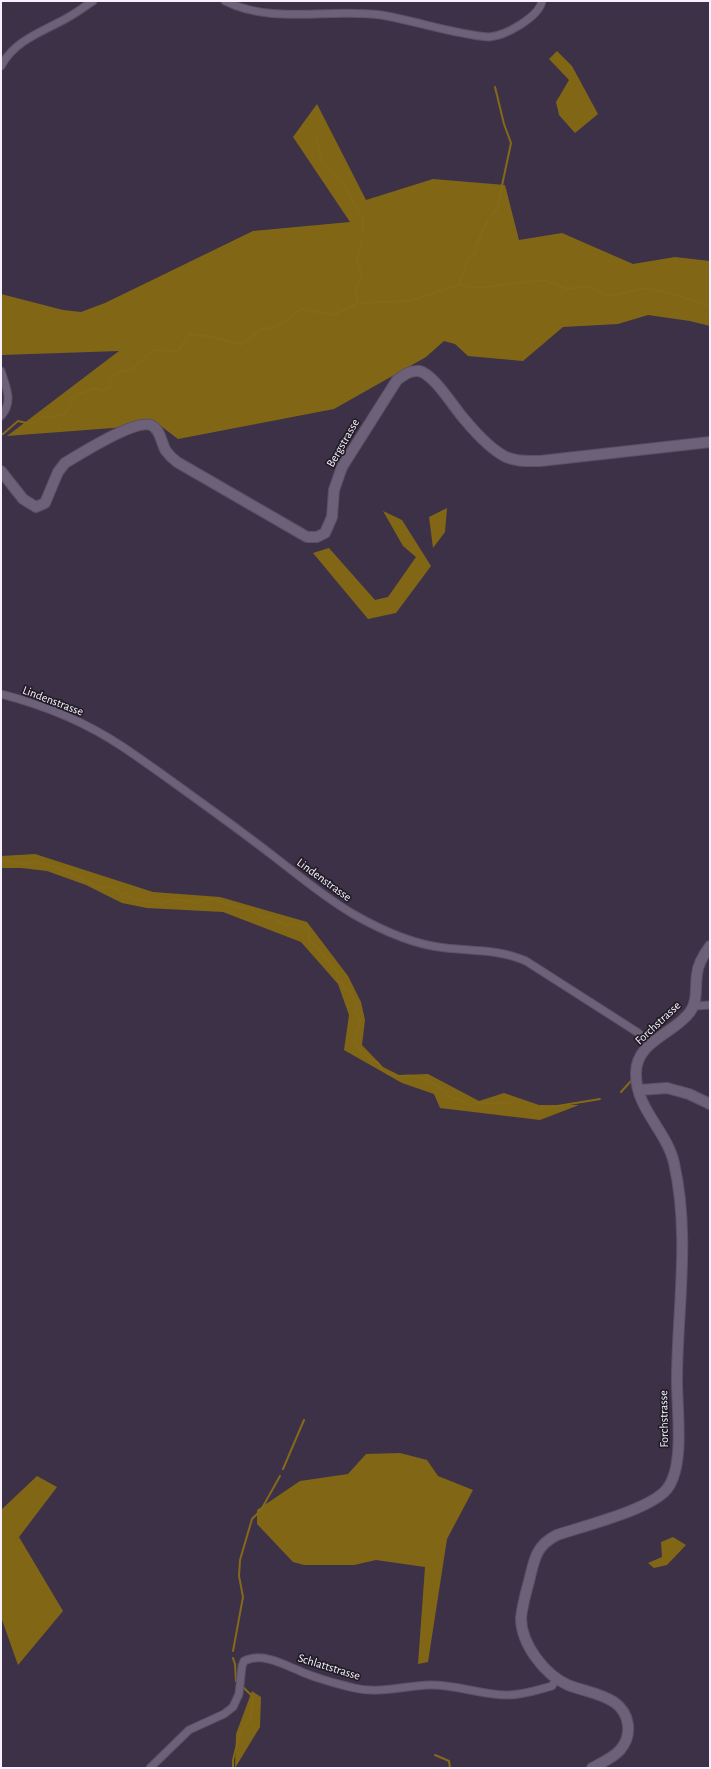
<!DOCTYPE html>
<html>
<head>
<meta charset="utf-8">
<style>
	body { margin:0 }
	#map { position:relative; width:711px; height:1769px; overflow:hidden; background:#3d3148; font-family:"Alegreya Sans",sans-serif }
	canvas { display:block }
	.frame { position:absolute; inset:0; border:2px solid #f7f0ff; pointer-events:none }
</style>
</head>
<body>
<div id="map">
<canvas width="711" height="1769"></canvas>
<div class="frame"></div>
</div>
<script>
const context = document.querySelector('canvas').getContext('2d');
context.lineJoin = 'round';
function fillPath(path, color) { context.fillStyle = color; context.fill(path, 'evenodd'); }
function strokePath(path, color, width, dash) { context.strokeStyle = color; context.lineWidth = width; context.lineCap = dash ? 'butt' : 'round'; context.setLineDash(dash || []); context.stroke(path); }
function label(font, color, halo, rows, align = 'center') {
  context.font = font + ' "Alegreya Sans",sans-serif'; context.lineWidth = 3.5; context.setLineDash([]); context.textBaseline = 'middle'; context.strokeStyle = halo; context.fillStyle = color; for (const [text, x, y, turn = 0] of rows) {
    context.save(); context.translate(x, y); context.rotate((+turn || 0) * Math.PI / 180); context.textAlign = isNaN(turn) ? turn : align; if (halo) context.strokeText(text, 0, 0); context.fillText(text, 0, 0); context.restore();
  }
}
fillPath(new Path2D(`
	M557,51L572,66L598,114L575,133L559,115L556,102L569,80L549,59Z
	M317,104L366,200L433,179L505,185L519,240L562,233L633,264L675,257L710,261V326L690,321L648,315L618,324L563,327L523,361L468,356L455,344L444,341L426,357L334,409L178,439L153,420L126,427L7,436L119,351L1,355V294L63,310L81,312L105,303L253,231L350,222L293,137Z
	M447,508L445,532L433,548L429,517Z
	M383,511L402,520L431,566L396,613L368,619L313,553L329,548L375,600L388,597L416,557L403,546Z
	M35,854L153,892L220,897L307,922L348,976L361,1002L365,1020L362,1045L383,1067L399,1075L428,1074L479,1101L504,1093L539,1105H579L540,1120L440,1108L434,1094L402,1083L344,1050L349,1015L338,984L301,942L223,912L147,908L122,903L86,885L47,871L21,868H1V856Z
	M400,1453L427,1460L438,1476L473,1490L447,1539L428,1662L418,1664L425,1567L376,1560L354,1565H304L293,1562L257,1524V1510L300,1481L348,1474L366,1454Z
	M37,1476L57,1487L19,1537L63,1611L18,1665L1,1617V1510Z
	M673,1537L686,1545L667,1565L654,1568L648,1563L662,1557L661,1542Z
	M252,1691L261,1697L260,1727L235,1768L236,1734Z`), '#816715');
strokePath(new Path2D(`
	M316,137L322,163L344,185L363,219V233
	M491,216L497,209L511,143L504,124L495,87
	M459,285L468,259L475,254L476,245L488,221
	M358,303L356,288L362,275L357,260L362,240
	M1,434H3L18,421L31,424L44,416L51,418L66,413L75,396L95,388L102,391L110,387V379L119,371L131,370L154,350L178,351L189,334L213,337L241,345L260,330L278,326L301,309L333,315L358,303L409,301L459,285L478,288L544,280L567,289L586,286L609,296L645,288L673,294L710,306
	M1,860C14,859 22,869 34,861L56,867L101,888C111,885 115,887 121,895L126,892L134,901L142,899L161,904L174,899L199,903C212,894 213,900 225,904C233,906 242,909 251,908L262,918L271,917L286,925L297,924L309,932V941L316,946L337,972V979L344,985L343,988L349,990L357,1004L354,1012L361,1019L354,1039C359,1051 366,1058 378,1063C391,1085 404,1071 422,1078C434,1082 444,1090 453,1099H459L468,1105L475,1103H511
	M621,1092L631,1081
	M527,1111L600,1099
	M283,1469L304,1420
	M233,1651L243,1597L239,1576L240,1560L252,1519L261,1510L280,1476
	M233,1658L235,1664L236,1681
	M435,1755L449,1761L450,1768
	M233,1768V1760L241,1729L250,1720L253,1697L243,1687`), '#846919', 2);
const street = new Path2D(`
	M225,1C272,25 330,8 381,15C417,21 453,34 489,37C505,36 539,17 542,1
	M1,66C15,40 42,32 67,18C76,13 84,7 93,1
	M1,371C6,388 14,401 1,416
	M1,694C44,705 86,722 123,747C141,759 159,772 177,785C209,808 241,831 272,855C298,875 324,897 353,914C381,930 413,945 446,948C474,951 498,949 526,961L637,1032L651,1043
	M694,1006L710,1005
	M150,1768L189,1730L224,1714L233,1707L239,1694L242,1666L244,1661C264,1651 288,1667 307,1674C322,1680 338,1684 354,1688C379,1694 404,1686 429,1685C455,1684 481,1695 507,1695C523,1695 537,1690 552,1686L556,1679`);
const secondary = new Path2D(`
	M1,471L23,499L36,507L45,503L58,472L65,463C80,454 135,419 151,425C161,430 161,443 166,451C169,455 173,459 177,462L307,537H317L325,533L332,517L334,490L342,467L397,380C404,375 410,370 419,371C434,374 454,408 465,420C475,432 492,450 506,457C517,462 529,461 540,461L710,442
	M639,1090L667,1088L689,1094L710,1104
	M592,1768C601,1763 613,1758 620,1750C633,1735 630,1713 614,1702C600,1693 583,1691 568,1685C545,1675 521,1644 521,1618C522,1607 525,1596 528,1585C534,1563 534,1546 557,1535C583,1526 650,1510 667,1489C686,1464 676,1406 677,1375C678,1304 690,1234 674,1163C667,1131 635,1108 636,1073C636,1041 674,1034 690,1012C698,1001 695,987 697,974C698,963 704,954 710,946`);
strokePath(street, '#5b5064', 9);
strokePath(secondary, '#5b5064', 12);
strokePath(street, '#6d6079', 7);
strokePath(secondary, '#6d6079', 10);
label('12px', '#f7f0ff', '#211c26', [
	["Bergstrasse",343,443,-60],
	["Lindenstrasse",53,701,21],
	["Lindenstrasse",324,880,36],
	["Forchstrasse",658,1023,-43],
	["Forchstrasse",664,1419,-91],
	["Schlattstrasse",329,1667,17]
]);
</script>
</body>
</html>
